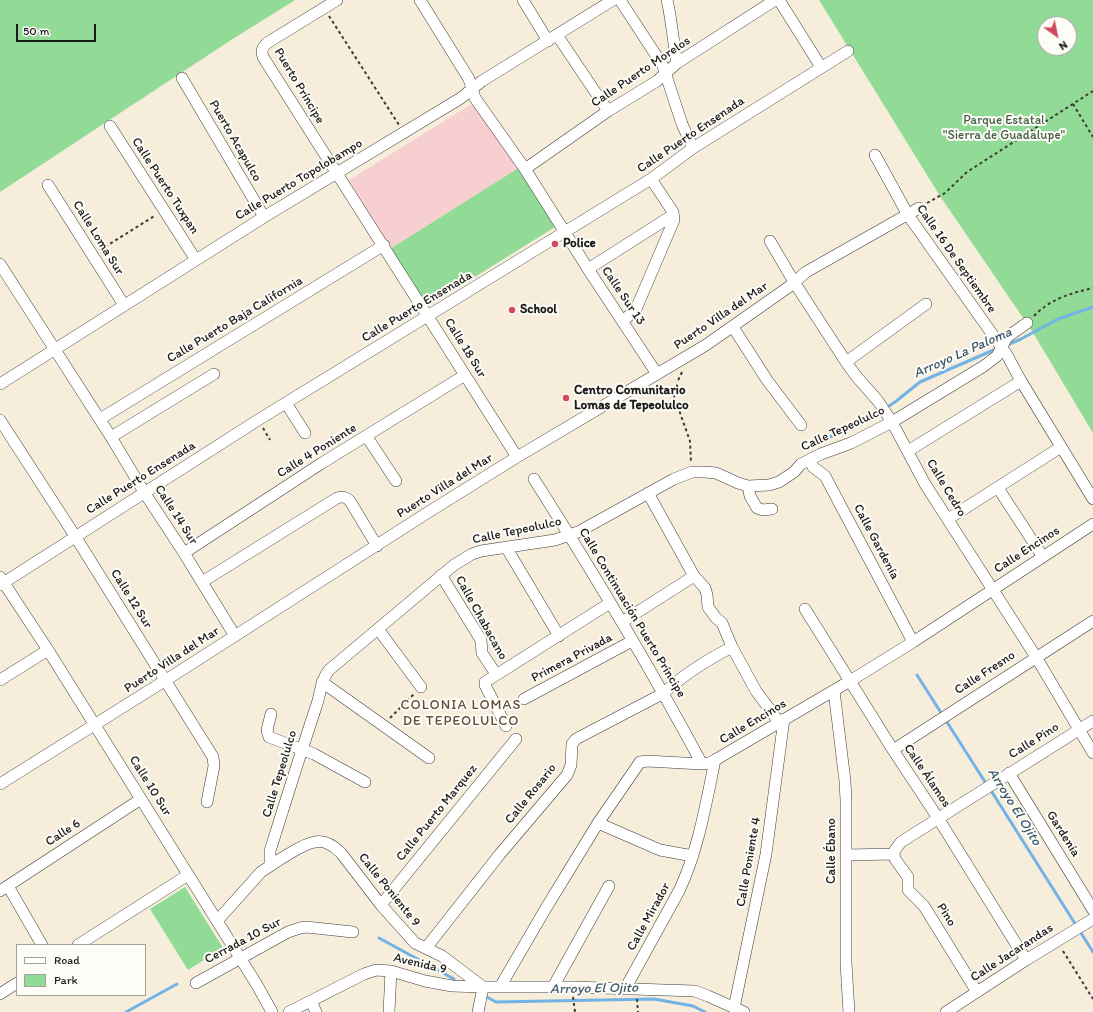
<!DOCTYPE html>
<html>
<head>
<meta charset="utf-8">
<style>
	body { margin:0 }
	#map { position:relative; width:1093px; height:1012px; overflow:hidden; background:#f7eddb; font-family:Itim,sans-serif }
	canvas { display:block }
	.legend { position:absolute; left:16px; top:944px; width:130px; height:52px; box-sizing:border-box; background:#fdfcf7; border:1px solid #a3a29f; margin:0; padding:5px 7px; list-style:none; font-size:12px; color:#1c1c1c }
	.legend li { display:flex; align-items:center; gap:8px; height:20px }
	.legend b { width:20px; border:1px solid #a3a29f }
	.north { position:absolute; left:1037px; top:16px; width:40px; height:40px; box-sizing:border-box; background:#fdfcf7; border:1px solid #a3a29f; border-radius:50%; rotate:147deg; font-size:11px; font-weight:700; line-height:16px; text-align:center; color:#1c1c1c }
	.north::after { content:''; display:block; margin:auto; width:14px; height:18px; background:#d1495b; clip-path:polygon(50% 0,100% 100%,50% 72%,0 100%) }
	.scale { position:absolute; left:16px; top:24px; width:80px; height:18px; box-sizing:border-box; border:2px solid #1c1c1c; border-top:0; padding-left:5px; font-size:12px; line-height:14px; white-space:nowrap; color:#1c1c1c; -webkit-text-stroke:3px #fdfcf7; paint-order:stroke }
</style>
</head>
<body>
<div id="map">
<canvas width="1093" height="1012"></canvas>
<ul class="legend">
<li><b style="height:5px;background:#fff"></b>Road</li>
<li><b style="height:11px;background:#91db97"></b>Park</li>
</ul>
<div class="north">N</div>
<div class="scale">50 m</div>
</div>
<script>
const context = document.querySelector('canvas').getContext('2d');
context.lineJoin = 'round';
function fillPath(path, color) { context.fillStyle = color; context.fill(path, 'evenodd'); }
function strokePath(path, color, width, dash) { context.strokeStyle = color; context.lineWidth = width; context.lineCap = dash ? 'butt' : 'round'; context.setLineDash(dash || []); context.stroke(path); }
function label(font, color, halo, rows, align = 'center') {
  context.font = font + ' Itim,sans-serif'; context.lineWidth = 4; context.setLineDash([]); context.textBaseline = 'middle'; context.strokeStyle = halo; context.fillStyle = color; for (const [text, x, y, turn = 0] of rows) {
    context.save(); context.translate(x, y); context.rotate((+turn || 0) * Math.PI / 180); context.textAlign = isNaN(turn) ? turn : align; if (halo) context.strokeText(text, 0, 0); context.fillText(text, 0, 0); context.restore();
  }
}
fillPath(new Path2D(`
	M478,100L520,167L390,249L349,180Z`), '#f7cfd1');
fillPath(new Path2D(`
	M0,0H295L228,42L0,192Z
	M819,0H1093V433L1032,331L940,196ZM1045,24H1069V48H1045Z
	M520,167L555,227L425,308L390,249Z
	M185,887L223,948L188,970L150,909Z`), '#91db97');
strokePath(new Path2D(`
	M1007,345L1021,339L1058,319L1093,307
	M886,408L895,402L920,382L996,349
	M825,439L863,423L881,411
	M917,675L987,785
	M990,789L1093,952
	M379,938L454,979
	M485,996L496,1002L654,999L693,1006L705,1012
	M126,1012L177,984`), '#72b3e6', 3);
const minor = new Path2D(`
	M337,0L267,43C262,48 261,51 263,57L517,457
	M420,0L469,79L475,98L525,169L588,269L657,374
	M523,0L548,41
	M620,0L663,66L682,124L693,148
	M667,0C672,21 673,42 677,63
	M779,0L821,67
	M557,35L608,111
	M182,78L264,217
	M110,126L196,260
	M875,155L908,215L1007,355L1021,381L1093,499
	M525,169L608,111L657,81L677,63L775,0
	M48,185L124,305
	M770,241L794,282L846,362L856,376L878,401L892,422L925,484L1036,657L1093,753
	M0,264L111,437L144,492L184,553L235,636
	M588,269L673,215
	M623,321L636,309L674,220L673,212L651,179
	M733,327L767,380L801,425
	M846,362L926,304
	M0,384L264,217L461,98L482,81L613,0
	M286,403L305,433
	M100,419L384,245
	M0,420L75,536L213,757L214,766L207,802
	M111,437L214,374
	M367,437L396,481
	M908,451L1021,381
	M810,460L813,467L825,476L913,642
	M534,479C593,572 650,667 702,764
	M748,486L750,496L757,508L763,510L772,509
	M998,488L1043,557
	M648,493L694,576L705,588L707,595L708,607L716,618L722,623L732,647L756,691L779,722
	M948,519L1061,447
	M506,547L559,636
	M184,553L322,463L465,375
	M441,575L481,640L482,653L496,674
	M0,577L48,650L257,985L272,1012
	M202,582L337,498C343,496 346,497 350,501L377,546
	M0,585L258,420L651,179L693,148L848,51
	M805,609L893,750L938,818L1026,960
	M622,622L694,576
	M378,629L421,687
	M0,680L48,650
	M322,682L429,758
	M834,691L845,781L846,800V963L849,1012
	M524,699L632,641
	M271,714L267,730L269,737L314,754L365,782
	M506,726L485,685V682L610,603
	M893,750L1093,621
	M1009,773L1093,910
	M0,784L166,680L427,513L517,457L706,345L790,286L806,272L919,208
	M598,823L660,850L693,856
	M894,854L895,859L908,877V890L924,906L977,992
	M846,855L894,854L895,850L901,842L1093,721
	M270,866C280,859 305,843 315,842C325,840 334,846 341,853L381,905L415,943L442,956L483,987H572L695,991L708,996L744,1012
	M8,886L42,945
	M0,891L141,799
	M381,905L516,739
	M217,921L261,872L270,866V851C285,803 300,755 316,707C321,694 320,681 329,670L454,565L472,554L481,551L555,540L578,532L674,479L692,472H705L716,473L738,483L748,486L769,485L779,482L794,472L801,464L821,454L851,443L892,422L984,366L997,356L1007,337L1027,323
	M78,945L188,875
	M426,948L500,854L567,775L571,765L572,744L576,739L664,693C684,674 707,660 732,647
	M196,983L288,932L300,928L306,927L353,932
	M500,987L546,908L598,823L640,762L647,761L702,764L709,763L715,760L850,681L913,642L1093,524
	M553,987L609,886
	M625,989L679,891C698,851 706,804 715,760
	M0,994L17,983
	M311,1001L316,1012
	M734,1008L766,854L784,719
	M289,1012L364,974L376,970L391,971L425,981L452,986L483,987L478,1012
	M389,1012L391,971
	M946,1012L1026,960L1093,919`);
strokePath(minor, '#3d3b39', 12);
strokePath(new Path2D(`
	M329,16L399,125
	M1073,104L1093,137
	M927,203L945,193L967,172L1093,91
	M100,250L156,215
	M1034,316C1050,299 1071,293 1093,288
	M682,372L675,387L674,396L690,441L691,463
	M263,428L270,440
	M390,718L414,694
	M1063,951L1093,999
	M573,997L575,1012
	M637,999L638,1012`), '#3d3b39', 2, [3, 3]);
strokePath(minor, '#fff', 11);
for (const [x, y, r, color] of [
	[555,244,4,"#d1495b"],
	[512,310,4,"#d1495b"],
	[566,398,4,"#d1495b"]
]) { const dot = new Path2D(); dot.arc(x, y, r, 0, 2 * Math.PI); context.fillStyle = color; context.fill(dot); strokePath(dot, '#fdfcf7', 1.5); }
label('13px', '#1c1c1c', '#fdfcf7', [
	["Calle Puerto Morelos",641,72,-34],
	["Puerto Príncipe",299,86,59],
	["Calle Puerto Ensenada",691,135,-34],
	["Puerto Acapulco",235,141,60],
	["Calle Puerto Topolobampo",299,180,-31],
	["Calle Puerto Tuxpan",165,186,57],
	["Calle Loma Sur",98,238,58],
	["Calle 16 De Septiembre",956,259,55],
	["Calle Sur 13",623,296,56],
	["Calle Puerto Ensenada",417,307,-31],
	["Puerto Villa del Mar",721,316,-34],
	["Calle Puerto Baja California",235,320,-31],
	["Calle 18 Sur",465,348,58],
	["Calle Tepeolulco",843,429,-25],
	["Calle 4 Poniente",317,451,-32],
	["Calle Puerto Ensenada",141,478,-32],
	["Puerto Villa del Mar",445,486,-32],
	["Calle Cedro",946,488,59],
	["Calle 14 Sur",176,515,57],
	["Calle Tepeolulco",517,531,-12],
	["Calle Gardenía",876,542,62],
	["Calle Encinos",1027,550,-33],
	["Calle 12 Sur",131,599,58],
	["Calle Continuación Puerto Príncipe",632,613,59],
	["Calle Chabacano",481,618,61],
	["Primera Privada",572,658,-28],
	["Puerto Villa del Mar",172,660,-33],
	["Calle Fresno",985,673,-33],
	["Calle Encinos",753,722,-31],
	["Calle Pino",1034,741,-32],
	["Calle Tepeolulco",280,774,-73],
	["Calle Álamos",927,776,56],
	["Calle 10 Sur",150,786,58],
	["Calle Rosario",531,794,-51],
	["Calle Puerto Marquez",437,813,-51],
	["Calle 6",63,833,-33],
	["Gardenía",1063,834,58],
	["Calle Ébano",832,851,-90],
	["Calle Poniente 4",749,862,-80],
	["Calle Poniente 9",389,890,51],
	["Pino",946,915,58],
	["Calle Mirador",649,917,-61],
	["Cerrada 10 Sur",243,941,-28],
	["Calle Jacarandas",1012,953,-33],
	["Avenida 9",420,964,13]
]);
label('13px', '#455f47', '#fdfcf7', [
	["Parque Estatal",1004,121],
	["\"Sierra de Guadalupe\"",1004,136]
]);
label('bold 13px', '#1c1c1c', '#fdfcf7', [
	["Police",563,244],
	["School",520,310],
	["Centro Comunitario",574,391],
	["Lomas de Tepeolulco",574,406]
], 'left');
label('italic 14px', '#3e586d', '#fdfcf7', [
	["Arroyo La Paloma",963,353,-24],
	["Arroyo El Ojito",1014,807,58],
	["Arroyo El Ojito",594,989,-1]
]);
context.letterSpacing = '1px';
label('14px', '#634c3c', '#fdfcf7', [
	["COLONIA LOMAS",461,705],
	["DE TEPEOLULCO",461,721]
]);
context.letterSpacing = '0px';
</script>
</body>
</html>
